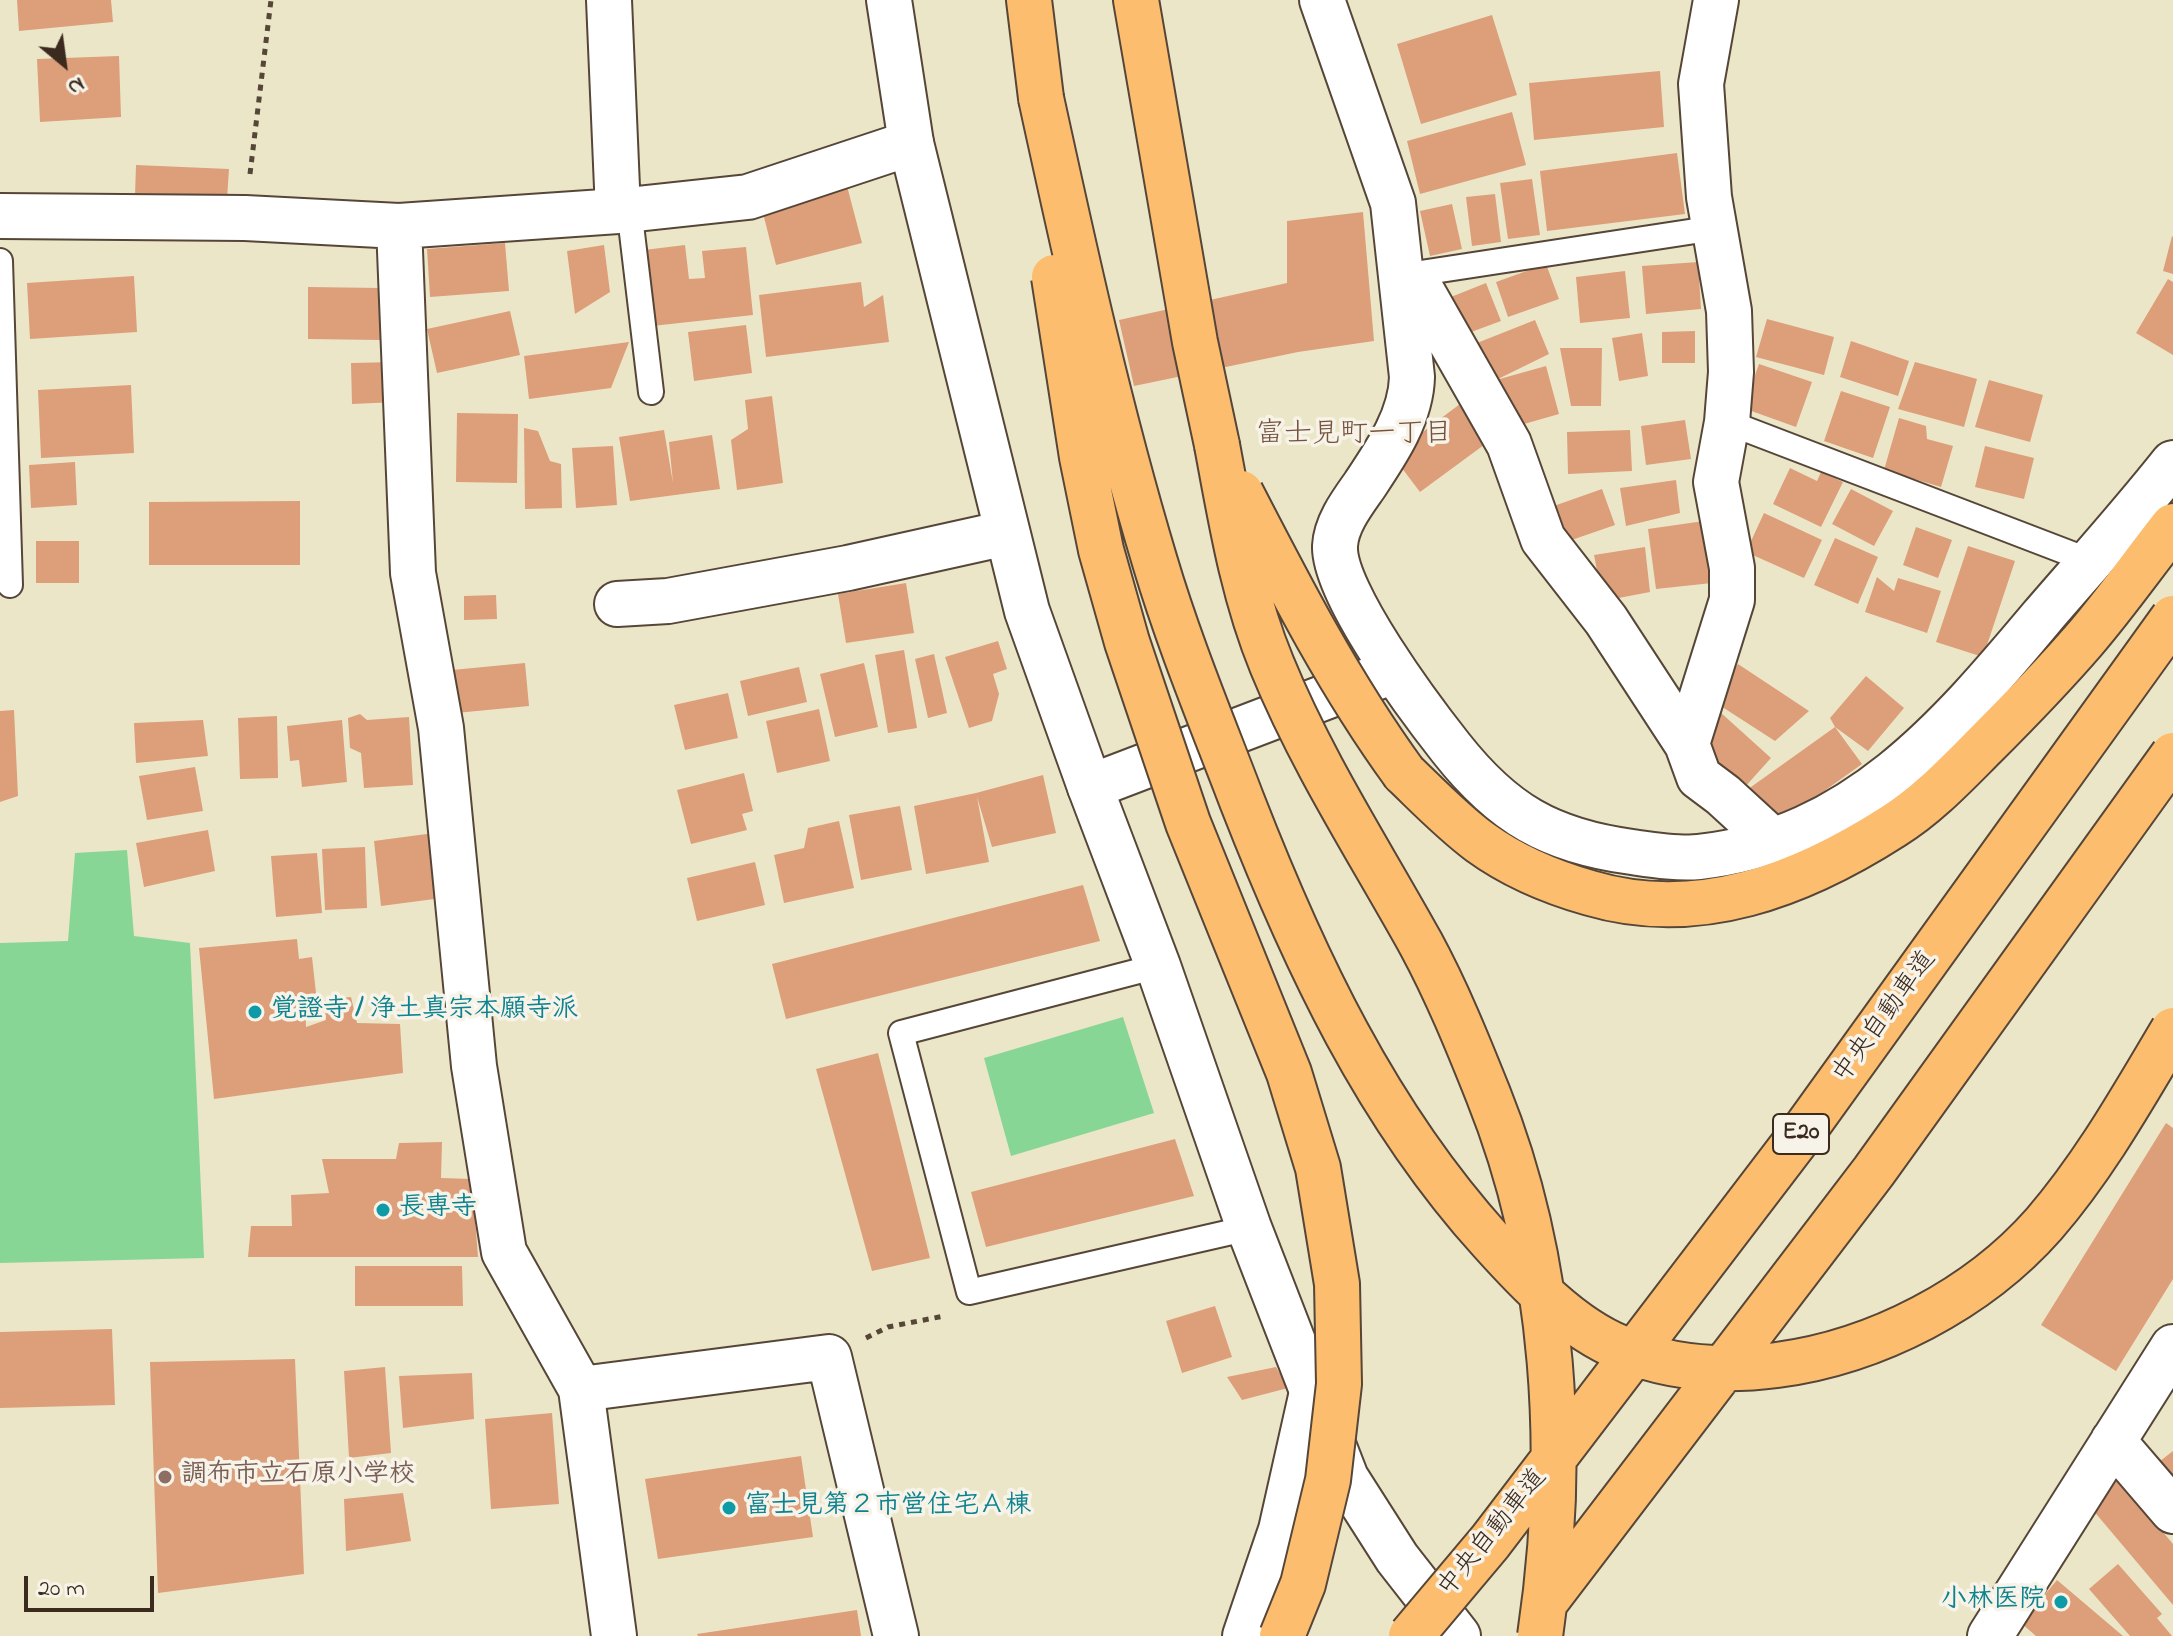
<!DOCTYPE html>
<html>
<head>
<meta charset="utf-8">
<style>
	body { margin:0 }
	#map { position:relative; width:2173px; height:1636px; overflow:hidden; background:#ece6c9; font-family:"Indie Flower",sans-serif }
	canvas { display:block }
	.north { position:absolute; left:24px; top:24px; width:80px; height:80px; -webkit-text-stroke:6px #f7f3e8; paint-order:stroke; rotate:151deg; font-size:22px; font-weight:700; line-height:32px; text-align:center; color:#3b2a1e }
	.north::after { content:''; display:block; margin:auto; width:28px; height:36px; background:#3b2a1e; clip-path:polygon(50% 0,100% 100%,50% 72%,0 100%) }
	.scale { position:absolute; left:24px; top:1576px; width:130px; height:36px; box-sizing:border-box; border:4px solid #3b2a1e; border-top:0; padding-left:10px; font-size:24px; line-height:28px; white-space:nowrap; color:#3b2a1e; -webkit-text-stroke:6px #f7f3e8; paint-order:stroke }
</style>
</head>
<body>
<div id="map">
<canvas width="2173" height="1636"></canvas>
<div class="north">N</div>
<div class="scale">20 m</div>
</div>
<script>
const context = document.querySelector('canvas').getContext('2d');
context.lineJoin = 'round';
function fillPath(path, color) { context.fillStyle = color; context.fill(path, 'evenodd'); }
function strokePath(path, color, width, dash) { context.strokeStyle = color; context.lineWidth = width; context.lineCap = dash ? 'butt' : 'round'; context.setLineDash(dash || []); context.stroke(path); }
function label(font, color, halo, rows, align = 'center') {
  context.font = font + ' "Indie Flower","Klee One",sans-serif'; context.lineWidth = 7; context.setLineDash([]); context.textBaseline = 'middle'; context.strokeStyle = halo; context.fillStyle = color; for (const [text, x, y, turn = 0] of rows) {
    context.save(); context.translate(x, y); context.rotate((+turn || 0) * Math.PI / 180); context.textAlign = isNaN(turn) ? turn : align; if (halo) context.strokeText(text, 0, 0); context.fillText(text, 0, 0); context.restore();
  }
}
fillPath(new Path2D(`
	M127,850L134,936L190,943L204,1258L0,1263V943L68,941L75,853Z
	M1123,1017L1154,1113L1011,1156L984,1058Z`), '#88d695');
fillPath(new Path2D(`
	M17,0H111L113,22L19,31Z
	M1492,15L1517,95L1421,124L1397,44Z
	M119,56L121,117L40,122L37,59Z
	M1660,71L1664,127L1534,140L1529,83Z
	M1512,112L1526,165L1420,194L1407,141Z
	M1677,153L1685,214L1547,231L1540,171Z
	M136,165L229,169L227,199L135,196Z
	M1532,179L1540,235L1508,239L1500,183Z
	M847,186L862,243L776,265L762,209Z
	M1495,194L1501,242L1472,246L1466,197Z
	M1452,204L1462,249L1430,256L1420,211Z
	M1363,212L1374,341L1298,352L1134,386L1119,320L1287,283V221Z
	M2172,236L2173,237V274L2163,271Z
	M505,243L509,291L430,297L427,249Z
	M604,245L610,292L575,314L567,251Z
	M685,245L689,279L705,278L702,251L746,247L753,315L652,326L644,250Z
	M1698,262L1701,309L1646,314L1642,266Z
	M1546,264L1559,299L1508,317L1496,282Z
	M1625,271L1630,318L1580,323L1576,277Z
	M134,276L137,332L30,339L27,283Z
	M2168,279L2173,282V355L2136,333Z
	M861,282L864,307L883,295L889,342L766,357L759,295Z
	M1486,283L1501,321L1455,338L1441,301Z
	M308,287L381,288V340L308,339Z
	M510,311L520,355L437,373L427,329Z
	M1767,319L1834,337L1824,375L1756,357Z
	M1535,320L1549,354L1496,380L1477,343Z
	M746,325L752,373L694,381L688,332Z
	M1695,331V363H1662V332Z
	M1642,333L1648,376L1619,381L1612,338Z
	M1851,341L1909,361L1898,396L1840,377Z
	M629,342L611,388L529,399L524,356Z
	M1560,348H1602L1601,406H1571Z
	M395,362L396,402L352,404L351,363Z
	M1915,362L1977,379L1964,427L1898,409Z
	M1759,364L1812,382L1796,427L1743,408Z
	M1546,366L1559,414L1510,428L1496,380Z
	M1989,380L2043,395L2030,442L1975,427Z
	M131,385L134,453L41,458L38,390Z
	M1841,391L1890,407L1873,458L1824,441Z
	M772,396L783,483L737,490L731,440L748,429L745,400Z
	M1460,404L1488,442L1420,492L1392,455Z
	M457,413L518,414L517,483L456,482Z
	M1899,418L1926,426L1927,439L1953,446L1941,487L1884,470Z
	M1685,420L1691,459L1646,465L1641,426Z
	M524,428L538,431L550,461L561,464L562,508L525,509Z
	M664,430L673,483L669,442L712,435L720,489L630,501L619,437Z
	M1630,430L1632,471L1568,474L1567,432Z
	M613,446L617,505L576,508L572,448Z
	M1985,446L2034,458L2024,499L1975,487Z
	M75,462L77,505L31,508L29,465Z
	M1790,468L1817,481L1821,472L1843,482L1821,527L1773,504Z
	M1676,480L1680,513L1626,526L1620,488Z
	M1602,489L1615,525L1563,543L1551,507Z
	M1851,489L1893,511L1874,546L1832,524Z
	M300,501V565H149V502Z
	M1764,513L1822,540L1804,578L1746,552Z
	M1704,521L1712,583L1656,589L1648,529Z
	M1916,527L1952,540L1938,578L1903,565Z
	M1835,538L1878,557L1858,604L1814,585Z
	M36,541H79V583H36Z
	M1968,546L2015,561L1983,657L1936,642Z
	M1645,547L1650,592L1603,601L1594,555Z
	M1877,577L1894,591L1898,578L1941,591L1927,633L1865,612Z
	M906,583L914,633L846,643L838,594Z
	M496,595L497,619L464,620V596Z
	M998,641L1007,669L993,674L999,694L992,721L969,728L945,657Z
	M904,650L917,728L888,733L875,655Z
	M934,654L947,713L928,718L915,659Z
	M525,663L529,706L456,713L452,670Z
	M864,663L878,727L835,737L820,674Z
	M1738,664L1809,711L1775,741L1713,701Z
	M799,667L807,702L748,716L740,681Z
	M1866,676L1904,708L1868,751L1835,727L1830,718Z
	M728,693L738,738L685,750L674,705Z
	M819,709L830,761L777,773L766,721Z
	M14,710L18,796L0,802V711Z
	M1720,712L1771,758L1744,788L1706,758Z
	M360,714L367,720L409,717L413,785L364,788L361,753L350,748L348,718Z
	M277,716L278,778L240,779L238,718Z
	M203,720L208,756L136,763L134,723Z
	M342,720L347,782L302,787L299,760L290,761L287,726Z
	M1835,727L1862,764L1771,829L1744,792Z
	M195,767L203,811L147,820L139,776Z
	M744,773L753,811L742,814L747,830L691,844L677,790Z
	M1043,775L1056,833L992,847L977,797L989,862L926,874L914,806L976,793Z
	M900,806L912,870L861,880L849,815Z
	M839,821L854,888L784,903L774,855L804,848L808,828Z
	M208,830L215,871L144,887L136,843Z
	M434,833L442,898L381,906L374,841Z
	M365,847L367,908L325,910L322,849Z
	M317,853L322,913L276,917L271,856Z
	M755,862L765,905L697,921L687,878Z
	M1083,885L1100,941L786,1019L772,964Z
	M297,939L299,959L312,957L317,1002L305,1003L306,1027L326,1020L324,1000L351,997L357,1023L400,1024L403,1073L214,1099L199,948Z
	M878,1053L930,1258L872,1271L816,1069Z
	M2166,1123L2173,1128V1279L2116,1371L2041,1325Z
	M1175,1139L1194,1196L986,1247L971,1192Z
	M442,1142L441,1178L472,1179L478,1257H248L251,1226H292L291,1195L329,1193L322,1159H396L399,1143Z
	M355,1266H462L463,1306H355Z
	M1215,1306L1232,1357L1182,1373L1166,1321Z
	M112,1329L115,1405L0,1408V1332Z
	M295,1359L304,1574L158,1593L150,1362Z
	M385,1367L391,1453L349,1458L344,1371Z
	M1276,1367L1288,1388L1242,1400L1227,1377Z
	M472,1373L474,1419L403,1428L399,1376Z
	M552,1413L559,1504L491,1509L485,1419Z
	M2173,1451V1486L2155,1465Z
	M801,1456L813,1537L658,1559L645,1479Z
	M2116,1476L2173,1544V1605L2092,1509Z
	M403,1493L411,1541L346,1551L344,1499Z
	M2118,1564L2162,1614L2157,1618L2172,1636H2130L2089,1589Z
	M2057,1580L2123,1636H2036L2021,1623Z
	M857,1610L861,1636H698L697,1634Z`), '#dd9e7a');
const service = new Path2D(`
	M629,208L651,392
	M0,261L10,585
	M1401,276L1715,228
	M1727,422L2090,561
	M1158,966L901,1033L969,1292L1249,1228`);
const minor = new Path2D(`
	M609,0L618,211
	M1322,0L1393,203L1412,377C1411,417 1386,453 1364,486C1352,503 1336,524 1335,546C1333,593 1421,710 1451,748C1503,814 1550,841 1632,852C1653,855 1678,859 1699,857C1854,840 1948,729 2042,617C2086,566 2131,516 2173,463
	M1716,0L1701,84L1709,197L1729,311L1731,372L1727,422L1716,482L1732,568V600L1687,744L1699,777L1723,795L1772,840
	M0,216L245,218L399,226L618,211L748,197L911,143
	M399,226L413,573L441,728L474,1066L504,1252L581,1389L614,1636
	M1401,276L1423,293L1509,444L1543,539L1606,620L1687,744
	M617,604L668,601L848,568L1006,533
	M1090,787L1383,675
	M581,1389L829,1357L896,1636
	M2113,1441L2173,1511
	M1245,1636L1281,1530L1312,1392
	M1990,1636L2173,1347`);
const tertiary = new Path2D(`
	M889,0L911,143L1027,611L1090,787L1158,966L1249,1228L1346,1478L1397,1558L1458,1636`);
const motorway = new Path2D(`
	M1029,0L1041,98
	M1136,0L1195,342L1217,445
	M1404,773C1429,797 1453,822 1480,842C1513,866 1551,882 1590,893C1698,925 1801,885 1893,826C1927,805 1956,774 1984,746C2018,712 2052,677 2084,640C2115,604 2143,564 2173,526`);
strokePath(service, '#564638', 28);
strokePath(minor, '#564638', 48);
strokePath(tertiary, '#564638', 48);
strokePath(motorway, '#564638', 48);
strokePath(new Path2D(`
	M250,174L271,0
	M866,1338L888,1327L944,1316`), '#564638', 5, [6, 6]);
strokePath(service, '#fff', 24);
strokePath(minor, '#fff', 44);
strokePath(tertiary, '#fff', 44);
strokePath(motorway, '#fcbd6f', 44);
const motorwayBridge = new Path2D(`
	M1041,98C1075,254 1109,409 1155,562C1179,643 1212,722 1242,801C1304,960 1376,1114 1491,1241C1527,1281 1571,1328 1621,1348C1671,1369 1724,1372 1777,1365C1876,1352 1978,1299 2044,1224C2095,1165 2133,1097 2173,1030
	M1054,277L1082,457L1101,550L1127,642L1188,823L1289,1073L1318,1168L1337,1284L1339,1384L1328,1480L1303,1584L1282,1636
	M1217,445C1231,520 1243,595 1272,665C1312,763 1370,852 1421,944C1447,992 1468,1044 1488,1094C1556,1263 1567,1457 1540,1636
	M1241,493C1291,590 1340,685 1404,773
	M1546,1601L1874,1171L2173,755
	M1411,1636L1490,1542L1808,1125L2173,618`);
strokePath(motorwayBridge, '#564638', 48, []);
strokePath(motorwayBridge, '#fcbd6f', 44);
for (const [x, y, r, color] of [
	[255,1012,8,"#0f9aa8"],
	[383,1210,8,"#0f9aa8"],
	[165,1477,8,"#8d6e63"],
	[729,1508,8,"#0f9aa8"],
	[2061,1602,8,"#0f9aa8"]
]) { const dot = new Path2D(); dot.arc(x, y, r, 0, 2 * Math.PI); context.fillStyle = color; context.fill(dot); strokePath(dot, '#f7f3e8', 3); }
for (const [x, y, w] of [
	[1801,1134,56]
]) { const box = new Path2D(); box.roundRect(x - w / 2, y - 20, w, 40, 6); context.fillStyle = '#f7f3e8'; context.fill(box); strokePath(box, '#3b2a1e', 2); }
label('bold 24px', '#3b2a1e', null, [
	["E20",1801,1134]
]);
label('bold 26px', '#0d838f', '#f7f3e8', [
	["覚證寺 / 浄土真宗本願寺派",271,1012],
	["長専寺",399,1210],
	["富士見第２市営住宅Ａ棟",745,1508],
	["小林医院",2045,1602,"right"]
], 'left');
label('26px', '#3b2a1e', '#f7f3e8', [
	["中央自動車道",1886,1018,-54],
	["中央自動車道",1494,1534,-51]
]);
label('bold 26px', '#785e54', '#f7f3e8', [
	["調布市立石原小学校",181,1477]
], 'left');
label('28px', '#74533e', '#f7f3e8', [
	["富士見町一丁目",1354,436]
]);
</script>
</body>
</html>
